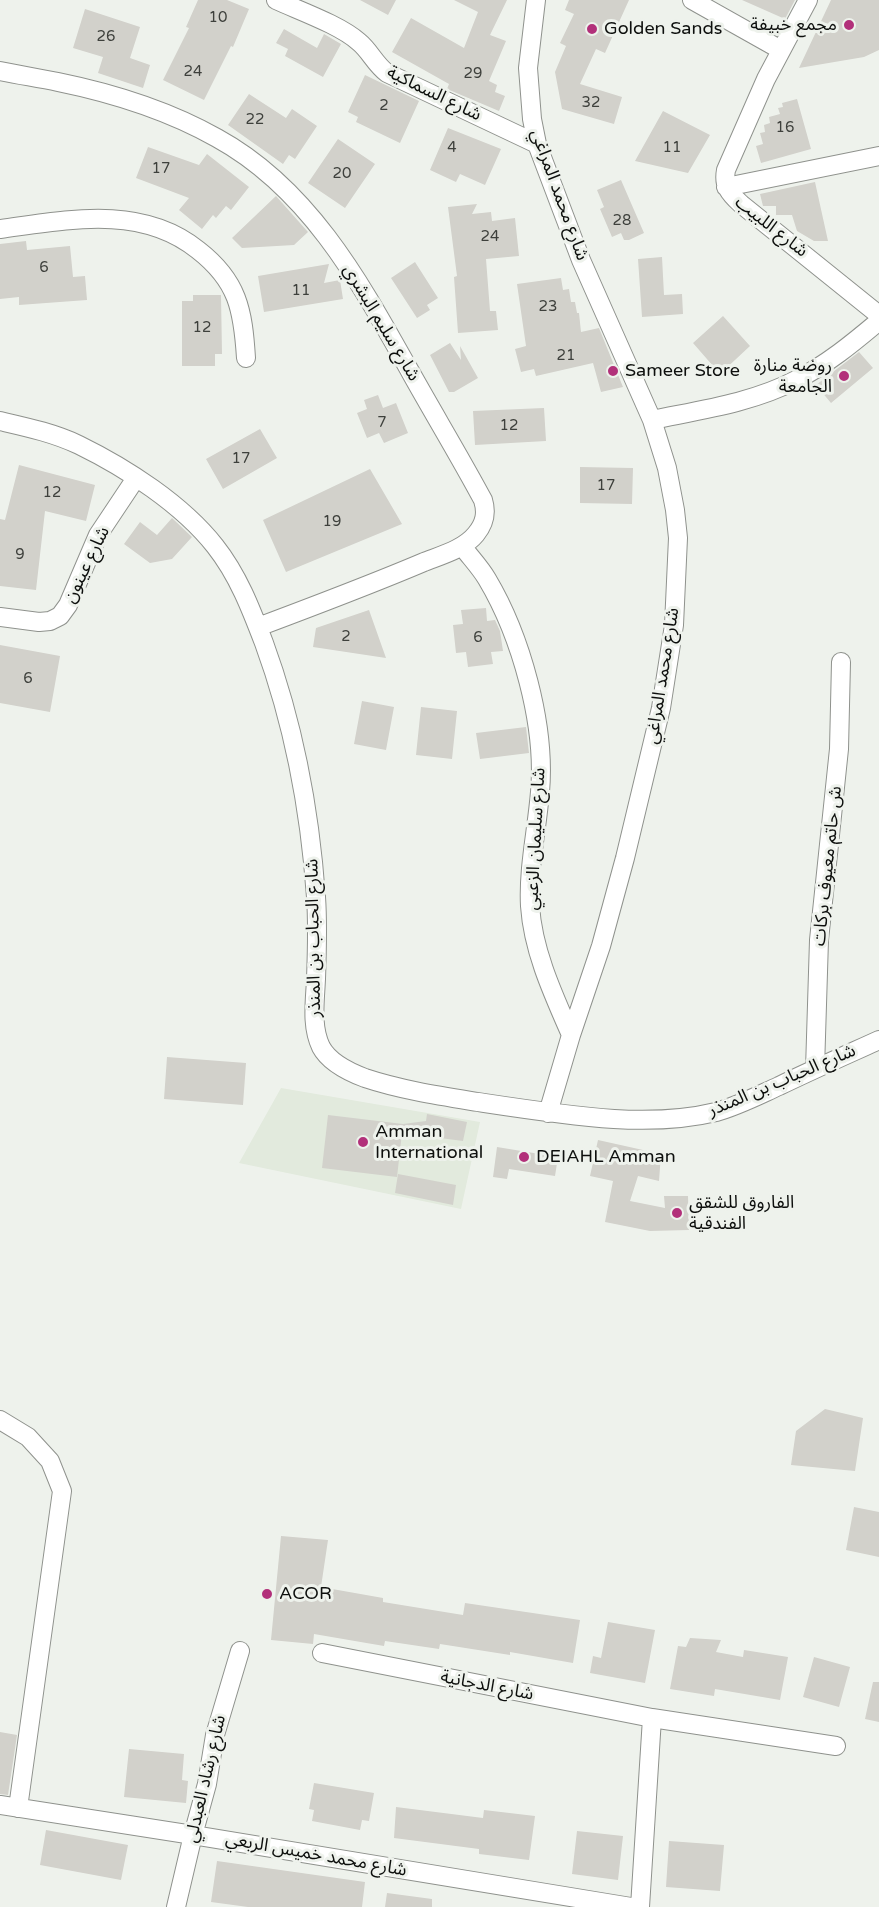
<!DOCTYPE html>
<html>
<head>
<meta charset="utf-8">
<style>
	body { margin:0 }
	canvas { display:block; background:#eef2ec }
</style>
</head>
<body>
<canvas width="879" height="1907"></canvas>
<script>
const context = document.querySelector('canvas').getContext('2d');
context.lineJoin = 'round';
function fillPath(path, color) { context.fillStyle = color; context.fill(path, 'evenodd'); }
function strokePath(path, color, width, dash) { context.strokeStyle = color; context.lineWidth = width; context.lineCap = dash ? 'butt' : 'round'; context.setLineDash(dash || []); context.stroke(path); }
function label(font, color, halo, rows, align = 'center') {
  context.font = font + ' "Varela Round","Noto Sans Arabic",sans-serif'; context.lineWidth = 6; context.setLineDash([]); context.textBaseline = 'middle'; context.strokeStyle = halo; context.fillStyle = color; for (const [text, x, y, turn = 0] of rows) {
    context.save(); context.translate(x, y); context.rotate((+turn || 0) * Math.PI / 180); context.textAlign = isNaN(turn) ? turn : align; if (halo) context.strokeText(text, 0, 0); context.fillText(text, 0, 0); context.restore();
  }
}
fillPath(new Path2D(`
	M281,1088L480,1122L461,1209L239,1163Z`), '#e2eadd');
fillPath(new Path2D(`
	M198,0H227L249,9L233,47L231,46L204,100L163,80L189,28L186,27Z
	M360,0H396L388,15Z
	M454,0H507L490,35L506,41L489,81L497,85L495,92L505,96L499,111L447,89L449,84L392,52L411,18L464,48L478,12Z
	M569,0H629L605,53L596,49L580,84L622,97L614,124L562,109L555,72L566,46L560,43L574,14L565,10Z
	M742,0H795L785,19Z
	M831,0H879V50L864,57L799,68Z
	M85,9L140,27L130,58L150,65L143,88L98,73L103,57L73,48Z
	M284,29L317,48L324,34L341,44L323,77L285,56L288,49L276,43Z
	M365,75L419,101L400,143L356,122L358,117L348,112Z
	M249,94L286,118L292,109L317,126L295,159L289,155L283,164L228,125Z
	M797,99L811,149L761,163L756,146L763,144L760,133L765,132L764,125L770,123L769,117L780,114L778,108L783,107L782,103Z
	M663,111L710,135L688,173L635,161Z
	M448,128L501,149L485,185L460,174L456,182L430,170Z
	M338,139L375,164L345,208L308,183Z
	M148,147L199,165L207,154L249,187L231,210L226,206L216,218L213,215L202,229L179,210L189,198L136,178Z
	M621,180L644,233L629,240H624L621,233L612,237L600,209L604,207L597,190Z
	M815,182L828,241H814L797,231L792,215H776V206H763L760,194Z
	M276,196L308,232L294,245L242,248L232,238Z
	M477,204L472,214L491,212L492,221L515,218L519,256L486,259L490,311H496L498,330L458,333L454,277L457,276L448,207Z
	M26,241L27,250L70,246L73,277L85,276L87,300L19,305V297L0,299V244Z
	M662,257L664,295L682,294L683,314L642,317L638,259Z
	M415,262L438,298L427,305L430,310L417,318L391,278Z
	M329,264L324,283L340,280L343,299L264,312L258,276Z
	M561,278L563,290L569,289L571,302H575L577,313H579L581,332L599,328L623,387L601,392L593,363L536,376L534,369L521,372L515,349L526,346L517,284Z
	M193,295H221L222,354H215V366H182V301H193Z
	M723,316L750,346L720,374L693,343Z
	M450,343L461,360L460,346L478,378L454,392H449L430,355Z
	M859,352L873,368L831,403L816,385Z
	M378,395L383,408L396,403L408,433L384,443L379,433L367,438L357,413L367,409L364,400Z
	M544,408L546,441L475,445L473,411Z
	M260,429L277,458L223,489L206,459Z
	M19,465L95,485L86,521L45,511L36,590L0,586V519L5,520Z
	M580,467L633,468L632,504L580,503Z
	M370,469L402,524L286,572L263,520Z
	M172,518L192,537L172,559L150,563L124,544L140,522L157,535Z
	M486,608L487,621L495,620L500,631L503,651L491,652L493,664L468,667L466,652L456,653L453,625L463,624L461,610Z
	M369,610L386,658L313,647L316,628Z
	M0,645L60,656L50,712L0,703Z
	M362,701L394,707L386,750L354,744Z
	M421,707L457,711L452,759L416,755Z
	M526,727L529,753L480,759L476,733Z
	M167,1057L246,1063L243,1105L164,1099Z
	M427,1114L467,1122L463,1141L402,1133L397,1177L322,1168L328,1115L403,1124L426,1121Z
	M598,1140L661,1154L659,1181L638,1176L630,1201L665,1208L664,1196H688L689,1230L650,1231L605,1222L613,1181L590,1176Z
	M497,1147L558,1157L555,1176L509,1169L507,1179L493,1177Z
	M398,1174L456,1185L453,1205L395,1193Z
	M825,1409L863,1418L855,1471L791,1465L796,1431Z
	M854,1507L879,1512V1557L846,1550Z
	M281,1536L328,1540L321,1587L383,1598V1602L463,1615L465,1603L580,1620L573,1663L510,1652V1655L440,1644L439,1649L385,1641L384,1646L314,1634L313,1644L271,1640Z
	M608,1622L655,1630L645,1683L590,1673L593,1656L601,1658Z
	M690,1638L721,1640L716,1652L743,1657L744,1650L788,1657L780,1700L715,1689L714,1696L670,1689L678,1646L686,1647Z
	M814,1657L850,1667L839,1707L803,1697Z
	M873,1682H879V1722L865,1719Z
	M0,1732L17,1735L8,1795L0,1794Z
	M129,1749L184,1754L182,1780L188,1781L186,1803L124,1797Z
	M314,1783L374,1793L369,1821L362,1820L360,1830L312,1821L314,1810L309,1809Z
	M396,1807L483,1818L484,1810L535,1816L529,1860L479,1854V1849L394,1838Z
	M46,1830L128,1845L121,1880L40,1865Z
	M577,1831L623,1836L618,1880L572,1874Z
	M669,1841L724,1845L720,1891L666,1887Z
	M217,1861L365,1882L362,1907H248L211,1902Z
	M387,1893L432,1899V1907H385Z`), '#d2d1cb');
const minor = new Path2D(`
	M276,0C300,11 340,25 359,42C370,51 375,64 387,73L537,144
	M536,0L528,68L532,119L537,144L581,260L652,420L667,468L675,510L678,538L674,625L661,708L625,858L601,946L571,1035L548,1113
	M692,0L781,50
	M808,0L766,79L726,170C723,186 729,193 741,204L879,315
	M0,71C19,75 39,78 58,82C112,93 169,111 217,138C310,189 361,284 411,373C435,416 460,457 483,500C487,513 485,523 476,534C464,549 442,555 424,562C370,585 314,606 258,627
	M726,187L879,156
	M0,229C67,220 141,204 198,250C238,281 243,310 246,358
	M652,420C700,410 752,403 796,380C826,365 853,343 879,321
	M0,421C26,427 54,433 79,445C126,468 182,504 215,546C238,575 251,609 264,643C294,725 310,811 316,897C318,925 317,952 316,979C315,1002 311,1026 321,1047C329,1062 349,1072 365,1078C401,1090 441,1096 478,1102C524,1109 569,1116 614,1119C648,1121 683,1120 716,1112C738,1106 759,1095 779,1086C812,1070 846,1055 879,1040
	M462,546C470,557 480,567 487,579C521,636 546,725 540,792C537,830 528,868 530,906C533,951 553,994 571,1035
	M0,617L39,622L50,621L60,616L68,605L98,535L136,478
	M815,1069L819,940L839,749L841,662
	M0,1420L28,1437L50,1461L62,1491L18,1808
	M322,1653L652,1718L836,1746
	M0,1805L193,1835L631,1907
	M176,1907L193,1835L207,1784L215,1735L240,1651
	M640,1907L652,1718`);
strokePath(minor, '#8f928d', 20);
strokePath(minor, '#fff', 18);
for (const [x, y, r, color] of [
	[849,25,6,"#b2307a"],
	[592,29,6,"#b2307a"],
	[613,371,6,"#b2307a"],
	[844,376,6,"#b2307a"],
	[363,1142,6,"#b2307a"],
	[524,1157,6,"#b2307a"],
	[677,1213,6,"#b2307a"],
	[267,1594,6,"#b2307a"]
]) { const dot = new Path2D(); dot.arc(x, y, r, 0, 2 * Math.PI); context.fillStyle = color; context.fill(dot); strokePath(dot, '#eef2ec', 2); }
label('15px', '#3e403c', null, [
	["10",218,18],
	["26",106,37],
	["24",193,72],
	["29",473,74],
	["32",591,103],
	["2",384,106],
	["22",255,120],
	["16",785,128],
	["4",452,148],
	["11",672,148],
	["17",161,169],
	["20",342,174],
	["28",622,221],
	["24",490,237],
	["6",44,268],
	["11",301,291],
	["23",548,307],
	["12",202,328],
	["21",566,356],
	["7",382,423],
	["12",509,426],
	["17",241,459],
	["17",606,486],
	["12",52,493],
	["19",332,522],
	["9",20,555],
	["2",346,637],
	["6",478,638],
	["6",28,679]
]);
label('18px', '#0d0f0d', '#eef2ec', [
	["مجمع خبيفة",837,25,"right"],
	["Golden Sands",604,29],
	["روضة منارة",832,366,"right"],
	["الجامعة",832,387,"right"],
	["Sameer Store",625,371],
	["Amman",375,1132],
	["International",375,1153],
	["DEIAHL Amman",536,1157],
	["الفاروق للشقق",689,1203],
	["الفندقية",689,1224],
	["ACOR",279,1594]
], 'left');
label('18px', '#0d0f0d', '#eef2ec', [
	["شارع السماكية",434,94,26],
	["شارع محمد المراغي",559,195,70],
	["شارع اللبيب",771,227,38],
	["شارع سليم البشري",381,323,59],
	["شارع عينون",87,565,-64],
	["شارع محمد المراغي",663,676,-81],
	["شارع سليمان الزعبي",536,839,-87],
	["ش حاتم معيوف بركات",828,866,-84],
	["شارع الحباب بن المنذر",314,938,-91],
	["شارع الحباب بن المنذر",782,1081,-23],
	["شارع الدجانية",487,1686,11],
	["شارع رشاد العبدلي",206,1779,-77],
	["شارع محمد خميس الربعي",316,1855,10]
]);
</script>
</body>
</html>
